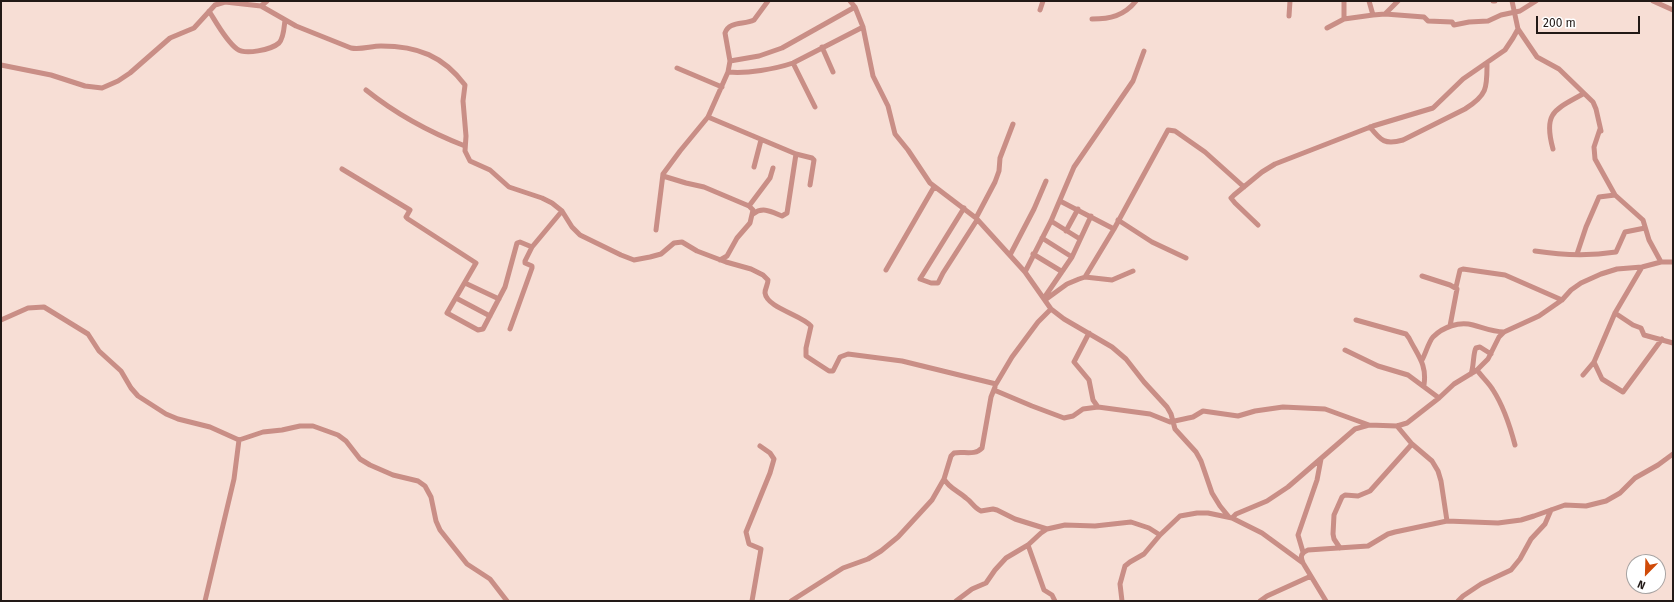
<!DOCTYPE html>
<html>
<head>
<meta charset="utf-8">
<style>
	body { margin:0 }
	#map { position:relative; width:1674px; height:602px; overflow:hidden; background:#f7ded5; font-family:"Fira Sans",sans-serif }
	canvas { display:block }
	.frame { position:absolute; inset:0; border:2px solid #221916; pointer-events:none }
	.north { position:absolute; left:1626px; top:554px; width:40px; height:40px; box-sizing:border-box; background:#fff; border:1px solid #a7a3a2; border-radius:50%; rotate:203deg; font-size:11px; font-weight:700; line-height:16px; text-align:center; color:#221916 }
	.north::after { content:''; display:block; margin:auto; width:14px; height:18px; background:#d04b09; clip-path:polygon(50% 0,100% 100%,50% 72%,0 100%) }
	.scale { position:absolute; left:1536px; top:16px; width:104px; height:18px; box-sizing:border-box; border:2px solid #221916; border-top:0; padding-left:5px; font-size:12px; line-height:14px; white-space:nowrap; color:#221916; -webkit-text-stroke:3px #fff; paint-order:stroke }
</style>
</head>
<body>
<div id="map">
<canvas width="1674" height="602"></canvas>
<div class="frame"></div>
<div class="north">N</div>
<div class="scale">200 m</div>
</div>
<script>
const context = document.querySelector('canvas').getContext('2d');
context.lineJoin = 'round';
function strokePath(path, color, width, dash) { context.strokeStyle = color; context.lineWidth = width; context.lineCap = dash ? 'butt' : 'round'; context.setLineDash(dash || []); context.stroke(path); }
strokePath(new Path2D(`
	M850,1L855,7L863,27L873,76L888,106L895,134L908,150L930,183L976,218L1025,272L1051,309L1064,319L1112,347L1126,359L1144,382L1167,407L1171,414L1175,429L1196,452L1201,461L1212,493L1220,506L1229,517
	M1369,1L1373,15
	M1493,1H1495
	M1653,1L1673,10
	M261,6L296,26L351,48C361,50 371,46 381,46C418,46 443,56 465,85L463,101L466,136L465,151L470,161L490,170L509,187L542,198L552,203L562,211L572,227L580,235L621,255L634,260L650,257L661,254L674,243L682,242L697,251L726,262L751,269L763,275L768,280C768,285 765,288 765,293C767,308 802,315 811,326L806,348V356L829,371H833L840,357L848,354L902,361L996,384L1012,357L1038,322L1051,309
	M1040,10L1043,1
	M209,11C216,22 226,41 237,49C245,55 271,50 279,43C284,38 284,27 285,20
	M1385,14L1398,1
	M1289,16L1290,1
	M1092,19C1110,19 1124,16 1136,1
	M1344,19V1
	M1327,28L1344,19L1373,15L1385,14L1424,17L1428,21L1452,22L1454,25L1469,22L1488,21L1501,15L1520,11L1536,1
	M1518,29L1537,57L1559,69L1593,102L1596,109L1601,131
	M822,47L833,72
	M730,61L759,56L782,48L855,7
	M793,63L815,107
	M1,65L51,75L85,86L102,88L118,81L130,73L170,38L194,28L215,5L225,2L261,6L267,1
	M677,68L722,87
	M728,72C747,74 775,69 793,63L863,27
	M366,90C396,114 429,132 465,146
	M708,117L796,154L812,158L814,160L810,185
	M1370,127C1381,141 1385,145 1403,140L1465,109C1488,95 1487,87 1487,63
	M1600,129L1594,147L1595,159L1615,195L1643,220L1649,240L1661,262
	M1553,149C1543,113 1554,110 1583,94
	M754,167L761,140
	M342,169L410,210L406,217L408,219L476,263L447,313L478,330L483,329L505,287L517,243L520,242L532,247
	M663,176L686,183L704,187L749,206L753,210L750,223L737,238L727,256L720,260
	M1060,201L1114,229
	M749,206L770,178L773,168
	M964,208L920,279L931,283H938L943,273L977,220
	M753,214C763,206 772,212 782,216L787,213L796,154
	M976,218L995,182L999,171L1000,158L1013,124
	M1118,220L1152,242L1186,258
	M1051,221L1080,239
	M1258,225L1235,203L1231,198L1234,195L1262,172L1275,164L1373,126L1433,108L1463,79L1505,50L1513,38L1518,29L1512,1
	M656,230L663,174L680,151L708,117L728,72L730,61L725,33C729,21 744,25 754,20L768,1
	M1066,231L1078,209
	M1042,238L1072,257
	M1535,251C1561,255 1590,256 1616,252L1625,232L1645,228
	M1033,254L1061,271
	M1577,254L1586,227L1599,197L1615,195
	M1010,255L1034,209L1046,181
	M886,270L934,187
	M1025,272L1051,221L1074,167L1133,81L1144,51
	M1422,276L1450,285L1457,289L1450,326
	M1085,277L1114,229L1168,130L1175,131L1205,152L1244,187
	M465,283L499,299
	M1456,287L1460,270L1463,269L1505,275L1562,300
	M456,298L490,316
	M1044,298L1072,257L1091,216
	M1045,300L1067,284L1079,279L1085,277L1112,280L1133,271
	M1615,313L1633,325L1641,328L1644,335L1673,343
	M1,320L28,308L44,307L88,334L99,351L121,371L131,388L138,396L166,414L178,419L210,427L239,440L234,479L205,601
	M1356,320L1406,334L1409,338C1418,356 1427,364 1424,385
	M510,329L532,268V266L525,263V261L532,247L562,211
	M1089,333L1074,362L1089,380L1093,400L1098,407
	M1345,350L1378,366L1408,375L1439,398
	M1422,360C1425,355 1429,341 1433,337C1443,327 1459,321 1473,325C1484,328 1493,332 1504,332
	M1594,362L1602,379L1623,392L1662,339
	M1477,370C1482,377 1489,383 1493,390C1504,407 1510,426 1515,445
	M1471,374C1474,367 1473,352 1476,348L1480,347L1491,354
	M1583,375L1594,362L1615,313L1642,267
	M995,387L991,397L982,448C975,456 963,451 954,453L951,456L944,479C949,488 958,491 966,498C972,502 974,508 981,511L993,509L997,510L1015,519L1047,529
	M994,390L1032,406L1064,418L1073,416L1083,409L1098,407L1150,414L1170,422L1193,417L1203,411L1238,416L1255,411L1283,407L1325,409L1369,425
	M1397,426L1412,444L1432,461L1438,471L1441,481L1447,521
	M239,440L263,432L282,430L300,426H313L338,435L346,441L360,459L370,465L393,475L418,481L425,486L431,497L436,521L440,530L467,564L490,579L507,601
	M1232,518L1236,514L1267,501L1288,487L1355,429L1369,425L1397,426L1407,423L1439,398L1454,384L1477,370L1488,359L1499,337L1504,332L1539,316L1562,300L1571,290L1581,283L1601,274L1617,269L1642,267L1661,262H1673
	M1028,545L1044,590L1052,595L1055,601
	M1340,548L1334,539L1333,534L1334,515L1342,497L1345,495L1358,496L1370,491L1412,444
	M1303,552L1298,535L1317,480L1321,459
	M1303,563C1300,556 1301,553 1308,550L1368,546L1388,534L1395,532L1447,521L1498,523L1521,520L1534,516L1565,505L1586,506L1606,501L1620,493L1635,478L1658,465L1673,454
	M752,601L761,549L749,544L746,532L770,473L774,459L770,453L760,446
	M791,601L843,568L868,559L881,551L898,537L932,500L944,479
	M956,601L972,589L986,583L995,570L1006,558L1028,545L1041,533L1047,529L1065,525L1095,526L1131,522L1149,528L1160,535
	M1122,601L1120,584L1125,566L1130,562L1144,554L1160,535L1180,516L1197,513H1208L1232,518L1262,533L1303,563L1326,601
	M1260,601L1267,596L1311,576
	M1458,601L1463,596L1481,584L1511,570L1520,559L1531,539L1545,524L1551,510`), '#c98e86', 5);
</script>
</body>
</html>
